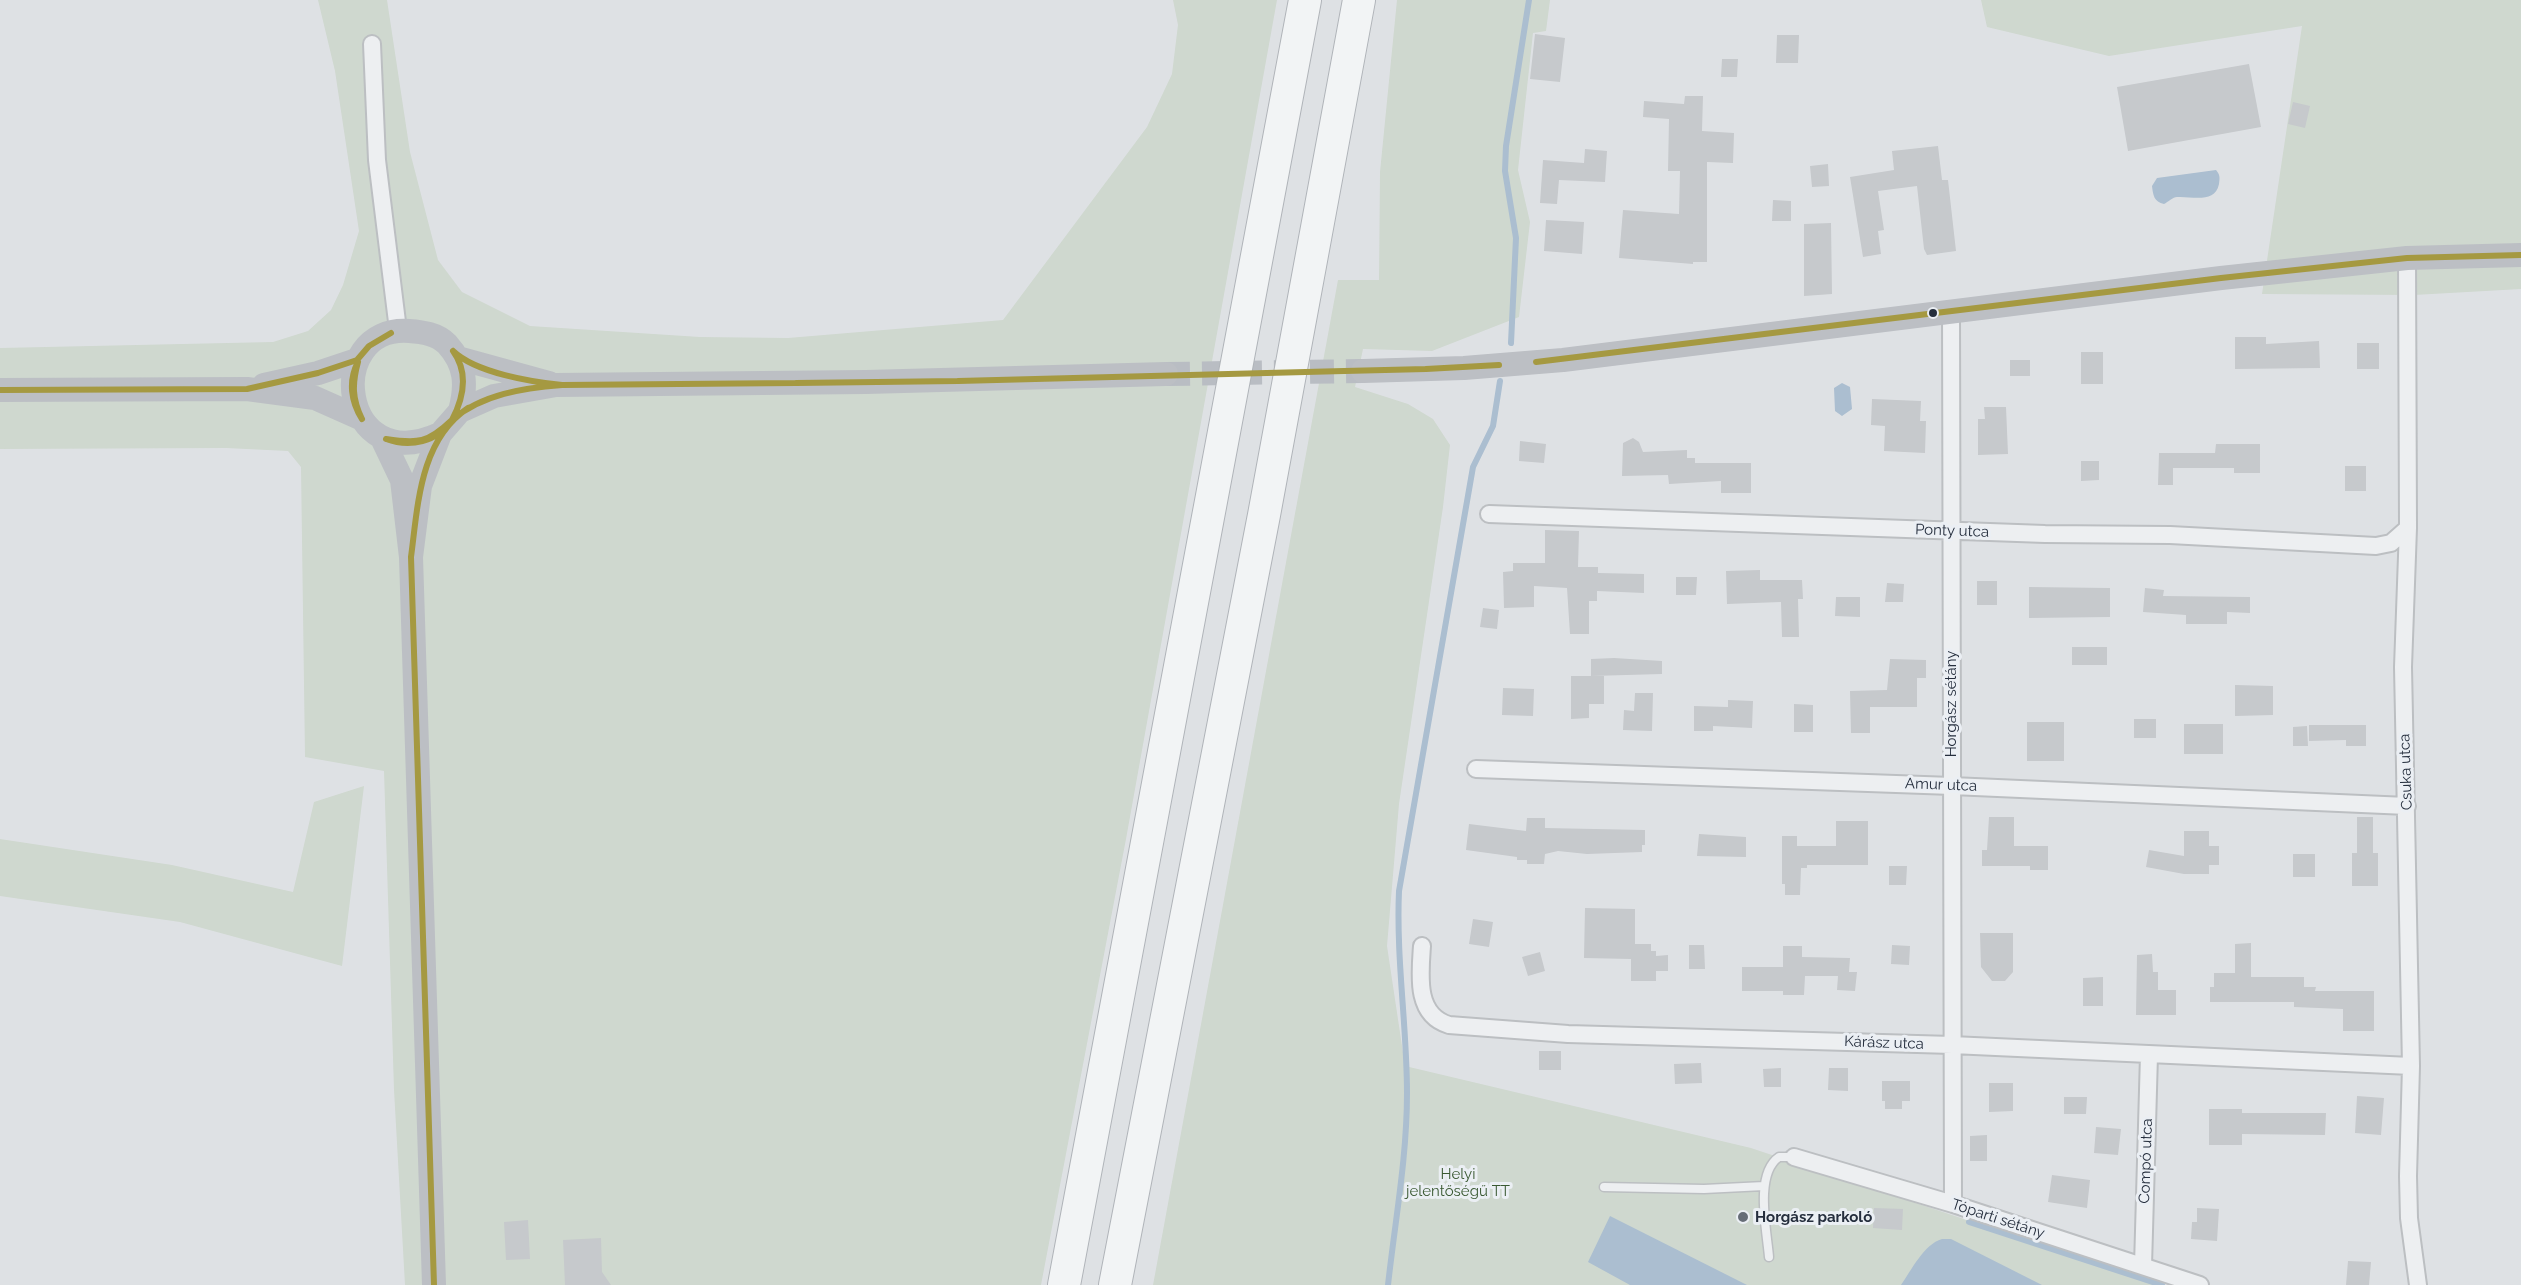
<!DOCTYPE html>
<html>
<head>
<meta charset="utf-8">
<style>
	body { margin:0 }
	canvas { display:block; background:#dee1e4 }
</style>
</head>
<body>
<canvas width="2521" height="1285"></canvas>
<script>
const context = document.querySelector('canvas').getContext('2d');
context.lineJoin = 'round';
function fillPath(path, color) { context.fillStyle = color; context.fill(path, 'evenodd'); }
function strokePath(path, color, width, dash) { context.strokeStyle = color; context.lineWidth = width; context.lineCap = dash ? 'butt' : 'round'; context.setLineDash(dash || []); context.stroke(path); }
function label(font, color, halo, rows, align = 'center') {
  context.font = font + ' Raleway,sans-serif'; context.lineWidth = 6; context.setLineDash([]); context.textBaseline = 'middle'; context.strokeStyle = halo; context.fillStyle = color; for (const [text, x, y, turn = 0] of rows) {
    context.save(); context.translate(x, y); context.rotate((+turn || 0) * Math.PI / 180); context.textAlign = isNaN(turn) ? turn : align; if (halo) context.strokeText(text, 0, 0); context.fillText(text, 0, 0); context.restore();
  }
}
fillPath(new Path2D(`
	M318,0H387L410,152L438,260L462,292L530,326L700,337L788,338L1003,320L1147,127L1172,74L1178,25L1173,0H1277L1126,839L1041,1285H405L394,1090L384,771L305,757L301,467L288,451L226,448L0,449V348L273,342L308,331L331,310L343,285L359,231L335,71Z
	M1397,0H1550L1546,31L1533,33L1518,170L1530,222L1519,317L1432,351L1363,349L1355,387L1408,404L1433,419L1450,445L1443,507L1399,804L1387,946L1405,1066L1751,1148L2162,1285H1153L1338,280H1379L1380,172Z
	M1981,0H2521V289L2414,295L2262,294L2302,26L2109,56L1987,27Z
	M364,786L342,966L180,922L0,896V839L172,865L293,892L314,802Z`), '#cfd8cf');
fillPath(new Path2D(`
	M2216,170C2220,175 2220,177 2219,184C2215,204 2192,196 2177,197C2173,197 2168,202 2164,204C2154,202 2153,195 2152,186L2157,178Z
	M1842,383L1850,387L1852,409L1842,416L1835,411L1834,388Z
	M1610,1216L1747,1285H1630L1588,1262Z
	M1942,1239H1951L2042,1285H1901C1911,1271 1924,1244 1942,1239Z`), '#abbed0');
strokePath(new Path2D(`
	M1511,343L1516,238L1505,171L1506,146L1529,0
	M1969,1222L2162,1285
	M1388,1285C1395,1221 1407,1158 1407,1093C1407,1026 1396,959 1399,891L1473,467L1493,426L1500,381`), '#abbed0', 6);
fillPath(new Path2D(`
	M1535,34L1565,38L1560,82L1530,79Z
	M1777,35H1799L1798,63H1776Z
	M1722,59H1738L1737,77H1721Z
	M2249,64L2261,127L2128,151L2117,87Z
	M1685,96H1703L1702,131L1734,133L1733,163L1707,162V262H1693V264L1619,258L1623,210L1679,214L1680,171H1668L1669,119L1643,117L1644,101L1684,104Z
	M2293,102L2310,106L2305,128L2288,124Z
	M1938,146L1942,180H1948L1956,251L1927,255L1924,249L1917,186L1878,191L1884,230L1878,231L1881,254L1863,257L1850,177L1894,170L1892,151Z
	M1585,149L1607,151L1605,182L1559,180L1557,204L1540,203L1543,160L1584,163Z
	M1828,164L1829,186L1812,187L1810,166Z
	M1773,200L1791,201V221H1772Z
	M1546,220L1584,222L1582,254L1544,251Z
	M1831,223L1832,294L1804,296V224Z
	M2235,337H2266V344L2319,341L2320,368L2235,369Z
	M2357,343H2379V369H2357Z
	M2081,352H2103V384H2081Z
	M2010,360H2030V376H2010Z
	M1872,399L1921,401L1920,421H1926L1925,453L1884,451L1885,426L1871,425Z
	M1984,407H2006L2008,454L1978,455V419H1985Z
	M1633,438L1639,442L1643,452L1687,450V458H1695V463H1751V493H1721V481L1669,484L1668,475L1622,476L1623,443Z
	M1520,441L1546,444L1544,463L1519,461Z
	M2216,444H2260V473H2234V468H2173V485H2158L2159,453H2215Z
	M2081,461H2099V480L2081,481Z
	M2345,466H2366V491H2345Z
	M1545,530L1579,531L1578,567H1598V573L1644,574V593L1597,591V601H1589V634H1570L1567,588L1534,586V607L1504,608L1503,572L1513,571V563H1545Z
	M1760,570V580H1802L1803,599H1798L1799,637H1782L1781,602L1727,604L1726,571Z
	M1676,577H1697L1696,595H1676Z
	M1977,581H1997V605H1977Z
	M1887,583L1904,584L1903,602H1885Z
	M2029,587L2110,588V617L2029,618Z
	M2145,588L2164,590L2163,596L2250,597V613L2227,612V624H2186V615L2143,612Z
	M1836,597H1860V617L1835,616Z
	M1483,608L1499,610L1497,629L1480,627Z
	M2072,647H2107V665H2072Z
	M1614,658L1662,661V674L1591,676V659Z
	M1890,659L1926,660V678H1917V707H1870V733H1851L1850,691L1887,690Z
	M1571,676H1604V704H1589V718L1571,719Z
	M2235,685L2273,686V715L2235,716Z
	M1503,688L1534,689L1533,716L1502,715Z
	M1635,693H1653L1652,731L1623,730L1624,710L1634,711Z
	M1728,700L1753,701L1752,728L1713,726V731H1694V706L1728,707Z
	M1794,704L1813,705V732H1794Z
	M2134,719H2156V738H2134Z
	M2027,722H2064V761H2027Z
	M2184,724H2223V754H2184Z
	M2309,725H2366V746H2346V740L2309,741Z
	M2307,726L2308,746H2293V727Z
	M1989,817H2014V846H2048V870H2030V866H1982V850H1987Z
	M2357,817H2373V853H2378V886H2352V853H2357Z
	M1527,818H1545V828L1645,830V845H1642V852L1587,854L1558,851L1545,854L1544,864H1527V860H1517V857L1466,850L1469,824L1526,831Z
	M1836,821H1868V865H1807V868H1801L1800,895H1785V884H1782V836H1797V846H1836Z
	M2184,831H2209V846H2219V865H2209V874H2184L2146,867L2149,850L2184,856Z
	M1699,834L1746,837V857L1697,856Z
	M2293,854H2315V877H2293Z
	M1889,866H1907L1906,885H1889Z
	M1585,908L1635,909V944H1651V951H1656V956L1668,955V971H1656V981H1631V959L1584,958Z
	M1473,919L1493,922L1489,947L1469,944Z
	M1980,933H2013V972L2005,981H1992L1981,967Z
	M2251,943V977H2304V987H2316L2315,991H2374V1031H2343V1009L2294,1007V1002H2210V987H2214V973H2235V944Z
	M1689,945H1704L1705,969H1689Z
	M1892,945L1910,946L1909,965L1891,964Z
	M1783,946H1802V957L1850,958L1849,972H1857L1855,991L1837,990L1838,976H1805L1804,995H1783V991H1742V967H1783Z
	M1540,952L1545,971L1528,976L1522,957Z
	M2152,954L2153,972H2158V990H2176V1015H2136L2137,955Z
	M2103,977V1006H2083V978Z
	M1539,1051H1561V1070H1539Z
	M1701,1063L1702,1083L1675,1084L1674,1064Z
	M1781,1068V1087H1764L1763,1069Z
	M1829,1068H1848V1091L1828,1090Z
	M1882,1081H1910V1101H1902V1109H1885V1101H1882Z
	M1989,1083H2013V1111L1989,1112Z
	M2357,1096L2384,1098L2381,1135L2355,1133Z
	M2064,1097H2087L2086,1114H2064Z
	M2209,1109H2242V1113H2326L2325,1135L2242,1134V1145H2209Z
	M2096,1127L2121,1129L2118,1155L2094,1153Z
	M1987,1135V1161H1970V1136Z
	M2052,1175L2090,1180L2087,1208L2048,1202Z
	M1874,1208L1903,1209L1902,1230L1873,1228Z
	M2197,1208L2219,1209L2217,1241L2191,1239L2192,1222H2197Z
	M528,1220L530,1259L506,1260L504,1222Z
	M601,1238L602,1272L611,1285H565L563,1240Z
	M2348,1261L2371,1262L2369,1285H2346Z`), '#c6c9cc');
strokePath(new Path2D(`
	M1166,374L1363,371`), '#b9bdc3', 24, [24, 12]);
const lane = new Path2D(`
	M1604,1187L1704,1189L1764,1186
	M1769,1257C1767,1231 1754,1174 1779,1157H1794`);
const street = new Path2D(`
	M372,44L377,160L398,330
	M2407,258L2408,528L2403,667L2411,1066L2408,1176L2409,1218L2418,1285
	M1951,311L1953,1204
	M1489,514L2045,534L2170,535L2376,546L2391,543L2408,528
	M1476,769L1952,786L2407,806
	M1422,946C1420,975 1415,1015 1449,1025L1568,1034L1952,1045L2411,1066
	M1794,1157L1953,1204L2200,1285
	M2143,1266L2149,1055`);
const highway = new Path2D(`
	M1064,1285L1305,0
	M1115,1285L1264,515L1359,0`);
strokePath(lane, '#bcbfc2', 11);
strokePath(street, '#bcbfc2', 20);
strokePath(highway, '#b0b4b9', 34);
strokePath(lane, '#edeff1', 8);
strokePath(street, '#edeff1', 16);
strokePath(new Path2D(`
	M458,358L549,383
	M1363,371L1464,368L1563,360L2221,278L2407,258L2521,255
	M264,385L318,373L357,360
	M0,390L247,389L315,398L360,418
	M440,434C339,480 322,325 409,331C423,332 437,334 447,344C466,365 467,385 460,411
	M382,438L402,480L411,557L434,1285
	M411,557L420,486L440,434L460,411L494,396L556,385L866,382L1166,374`), '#bcbfc4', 24);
strokePath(highway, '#f2f4f5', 32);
strokePath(new Path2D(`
	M2221,278L2407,258L2521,255
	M453,351C476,373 532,382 562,385
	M358,362C352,384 352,399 362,419
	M358,362C348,381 351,402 362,419
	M1536,362L2221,278
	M1536,362L2221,278
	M1426,369L1499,365
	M1426,369L1499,365
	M1344,371L1426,369
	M1344,371L1426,369
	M958,381L1344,371
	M958,381L1344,371
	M796,383L958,381
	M796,383L958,381
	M562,385L796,383
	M562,385L796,383
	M0,390L247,389L318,373L357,360L369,346L391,333
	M452,420C464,397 469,373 453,351
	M452,420C482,394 524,388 562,385
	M386,439C418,444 428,443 452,420
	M386,439C410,448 437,442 452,420
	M434,1285L411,557C418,504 420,440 468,408`), '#a59941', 6);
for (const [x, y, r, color] of [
	[1933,313,5,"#252e3d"],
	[1743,1217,6,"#666d77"]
]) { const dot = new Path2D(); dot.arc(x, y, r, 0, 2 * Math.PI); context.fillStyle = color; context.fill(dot); strokePath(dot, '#ebeff4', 2); }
label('15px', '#252e3d', '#ebeff4', [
	["Ponty utca",1952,531,2],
	["Horgász sétány",1951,704,-90],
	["Csuka utca",2406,772,-92],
	["Amur utca",1941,785,2],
	["Kárász utca",1884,1043,2],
	["Compó utca",2146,1161,-88],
	["Tóparti sétány",1998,1219,18]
]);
label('15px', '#3a5932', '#ebeff4', [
	["Helyi",1458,1174],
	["jelentőségű TT",1458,1191]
]);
label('bold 15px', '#252e3d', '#ebeff4', [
	["Horgász parkoló",1755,1217]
], 'left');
</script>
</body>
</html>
